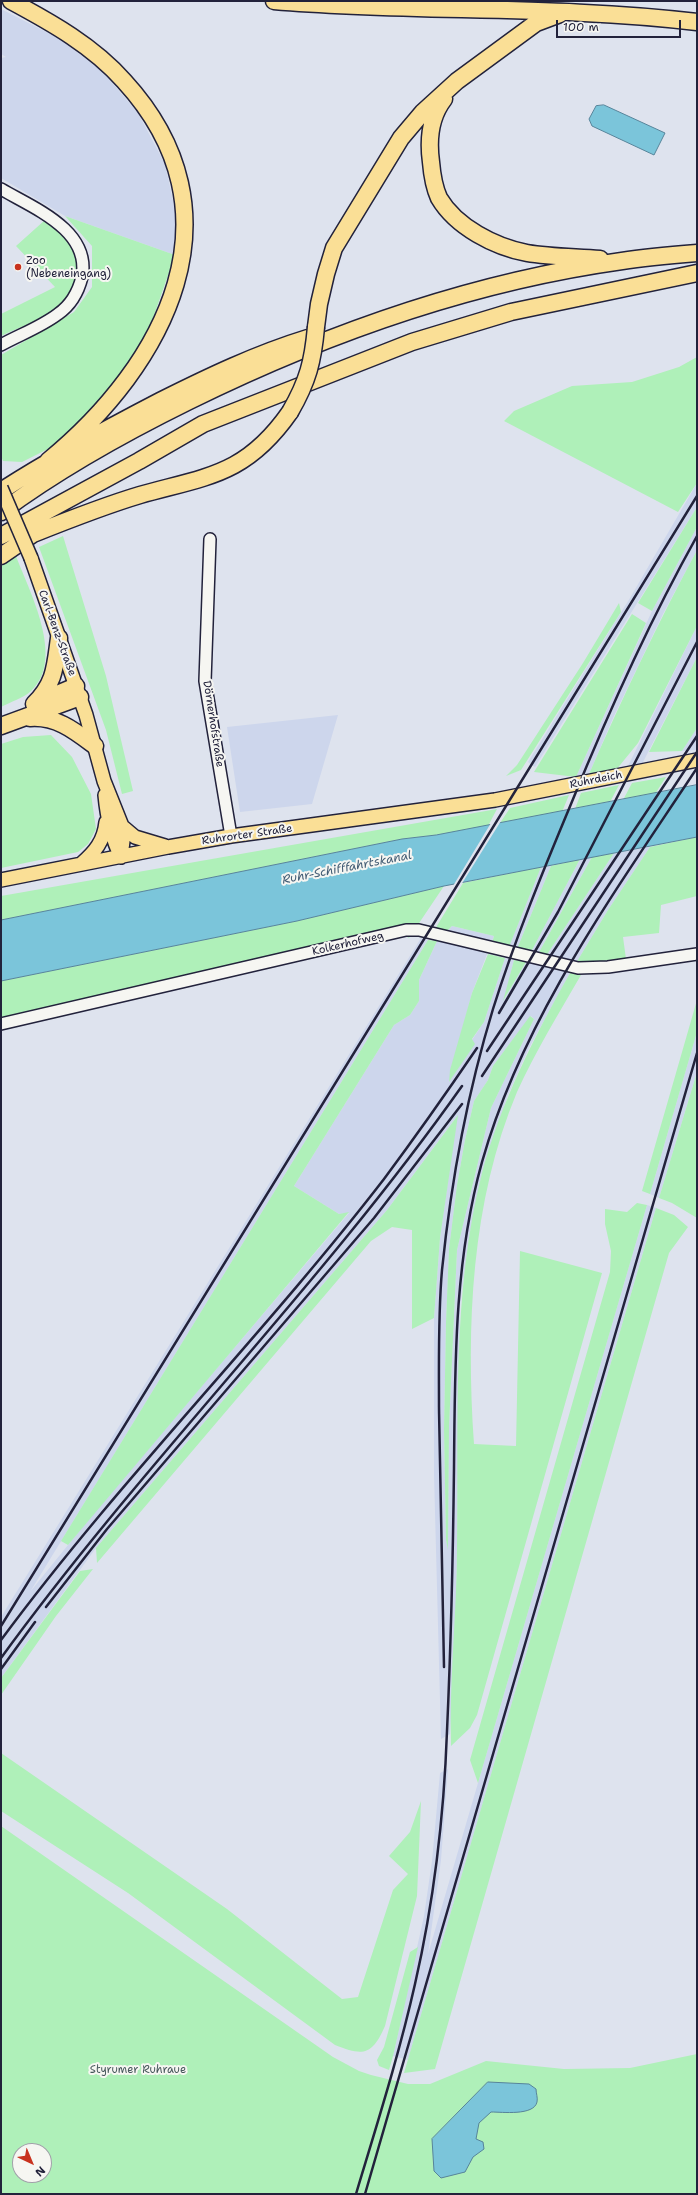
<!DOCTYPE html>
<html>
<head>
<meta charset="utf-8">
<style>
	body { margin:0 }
	#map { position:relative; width:698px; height:2195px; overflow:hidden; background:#dee3ee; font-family:"Shantell Sans",sans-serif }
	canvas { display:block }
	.frame { position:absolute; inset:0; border:2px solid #22223b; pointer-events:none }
	.north { position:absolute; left:12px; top:2143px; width:40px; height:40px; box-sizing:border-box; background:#f6f6f2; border:1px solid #a1a1a9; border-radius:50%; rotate:136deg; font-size:11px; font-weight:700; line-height:16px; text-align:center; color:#22223b }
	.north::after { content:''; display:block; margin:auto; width:14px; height:18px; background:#c8321e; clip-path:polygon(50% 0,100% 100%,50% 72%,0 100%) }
	.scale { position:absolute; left:556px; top:20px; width:125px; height:18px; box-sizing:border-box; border:2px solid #22223b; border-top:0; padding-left:5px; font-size:12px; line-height:14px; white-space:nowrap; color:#22223b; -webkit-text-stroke:3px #f6f6f2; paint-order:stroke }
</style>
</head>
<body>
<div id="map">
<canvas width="698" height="2195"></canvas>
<div class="frame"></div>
<div class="north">N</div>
<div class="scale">100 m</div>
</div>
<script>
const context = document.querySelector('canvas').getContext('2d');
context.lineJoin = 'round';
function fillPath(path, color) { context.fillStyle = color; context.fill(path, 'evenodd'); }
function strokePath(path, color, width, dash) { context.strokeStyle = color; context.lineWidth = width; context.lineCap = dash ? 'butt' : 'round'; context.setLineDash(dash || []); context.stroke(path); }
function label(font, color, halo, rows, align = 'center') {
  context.font = font + ' "Shantell Sans",sans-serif'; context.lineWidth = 4; context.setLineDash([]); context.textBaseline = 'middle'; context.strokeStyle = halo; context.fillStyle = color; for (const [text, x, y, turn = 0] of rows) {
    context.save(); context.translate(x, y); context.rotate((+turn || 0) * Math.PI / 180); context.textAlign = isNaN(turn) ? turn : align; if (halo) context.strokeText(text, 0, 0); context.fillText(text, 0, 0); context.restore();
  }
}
fillPath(new Path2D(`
	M1,9L60,39L103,72L138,113L165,164L176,214L175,255L65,216L1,178V58L6,57L1,54Z
	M697,483V507L535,767L532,765L528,762L630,598Z
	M697,527V550L663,614L614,716L589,774L576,777L652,611Z
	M697,626V657L642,764L627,768Z
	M338,715L312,804L240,812L227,727Z
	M697,728V750L682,751Z
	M650,847L608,910L576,963L546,956L614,853Z
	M592,857L538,954L531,952L580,859Z
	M551,866L517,949L509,947L541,867Z
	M452,926L494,936L472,993L449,1082L474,1044L472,1040L484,1022L505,958L514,960L504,1000L526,962L551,967L570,973L528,1050L508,1095L482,1174L469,1238L460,1306L456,1622L450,1734L441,1739L434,1474V1318L440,1238L457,1116L387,1210L96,1548L1,1678V1617L421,938L428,940L30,1592L93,1514L349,1213L339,1214L294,1186L394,1025L410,1015L419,1001V980L437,941ZM531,1016L534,1019L491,1108L457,1250L449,1427L448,1548L446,1540L444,1429L446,1322L449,1249L457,1185L465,1140L474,1101L488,1080L493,1066Z
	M697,1032V1072L659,1198L650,1194Z
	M647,1205L656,1208L408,2060L393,2056L424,1916L432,1861L440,1773L448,1769L441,1860L428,1954Z`), '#cdd6ec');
fillPath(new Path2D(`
	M65,216L175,255L149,330L123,373L78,425L52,447L22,462L3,461L1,456V355L74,312L92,287V246Z
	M45,220C52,225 59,230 65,235C88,258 77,293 54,310C39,321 18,328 1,336V314L55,287L16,246Z
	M697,357V483L678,512L504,421L514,411L572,386L632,382L679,367Z
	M697,507V527L652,611L638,603Z
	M63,536L106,676L133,791L122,794L106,730L39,547Z
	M697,550V626L638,743L616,770L589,774C622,698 658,623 697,550Z
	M16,556C29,591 66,659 31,691C24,698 10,702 1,707V566Z
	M619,603L621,612L521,770L506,776L517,765L583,663Z
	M632,614L646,623L576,777L534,772Z
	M697,657V728L682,751L649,752Z
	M51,735L72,757L91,794L96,829L88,844L78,852L1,868V744L23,737Z
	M666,777L655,794L623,800L632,783Z
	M619,785L610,802L575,809L581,793Z
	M569,795L562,812L500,823L510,808Z
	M497,809L488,826L436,835L402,839L1,920V896Z
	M697,837V896L661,905L659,933L623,937L626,959L576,963L608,910L650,847Z
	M614,853L546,956L538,954L592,857Z
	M580,859L531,952L517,949L551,866Z
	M541,867L509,947L492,943L494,936L452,926L446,932L435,929L463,883Z
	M444,886L409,938L402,934L1,1026V981L297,921Z
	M428,940L437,941L419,980V1001L410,1015L394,1025L294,1186L339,1214L349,1212L68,1545L61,1541Z
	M488,954L505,958L484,1022L472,1039L475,1044L449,1082L450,1070L472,993Z
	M514,960L526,962L503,1001Z
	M570,973L581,975C559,1013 535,1052 517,1092C471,1202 466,1326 474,1444L516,1446L520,1251L602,1273L477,1715L470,1728L451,1746C449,1680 457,1613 457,1547C459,1422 451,1295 482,1173C501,1102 534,1037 570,973Z
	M697,1000V1032L650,1194L642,1191Z
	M530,1016L534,1019L491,1108L457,1250L449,1427L448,1550L446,1540L444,1429L446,1322L449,1249L457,1185L465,1140L474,1101L488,1080L493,1066Z
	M697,1072V1218L672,1203L659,1198Z
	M458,1115L440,1238L434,1318L412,1329V1230L392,1227L371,1241L97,1563L96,1548L387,1210Z
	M637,1203L647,1205L478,1783L470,1760L610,1272L611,1251L605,1224V1209L627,1212Z
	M656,1208L674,1215L688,1227L669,1253L435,2069L404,2073Z
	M93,1569L56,1616L1,1695V1678L80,1571Z
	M1,1753L227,1909L342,1999L358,1997L393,1890L408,1874L389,1856L410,1832L421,1801L417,1896L385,2026C372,2056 363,2056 335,2045L128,1893L1,1811Z
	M1,1826L333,2057L359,2071L371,2075L408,2084H430L486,2061L564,2069L630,2068L697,2054V2194H1ZM20,2151H44V2175H20Z
	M418,1947L393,2056L389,2070L379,2066L377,2060L384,2047L410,1952Z`), '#aff0b9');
const water = new Path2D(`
	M604,105L665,133L654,155L592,126L589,119L596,106Z
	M697,785V837L444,886L297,921L1,981V920L402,839L436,835Z
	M488,2082L529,2084L536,2089C536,2093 538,2098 537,2102C534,2116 502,2112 491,2112L479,2123L476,2139L483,2142L484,2149L473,2157L465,2172L441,2178L434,2171L432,2139Z`);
fillPath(water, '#7bc5da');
strokePath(water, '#57849a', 1);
fillPath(new Path2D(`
	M501,821L461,885L453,886L491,823Z`), '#dee3ee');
const minor = new Path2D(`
	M1,189C33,208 91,230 82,277C78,293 71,305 58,314C41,327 19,335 1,345
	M210,539L205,681L231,836
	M1,1024L406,930H419L578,968L608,967L697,954`);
const major = new Path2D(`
	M31,558L86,715L104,781L122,826L123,841L121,857
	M105,795C107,817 111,837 121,857
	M122,826L135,837L165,846
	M81,864C95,852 104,841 106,822
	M1,880L168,847L231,836L495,800L697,760`);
const highway = new Path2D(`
	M11,1C52,23 93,46 124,81C245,213 166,364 48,461
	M274,1C415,13 556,5 697,22
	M444,99C430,117 428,140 431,162C432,174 434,187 439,198C456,227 495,247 527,253C551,257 576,257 600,259
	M316,327L319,304L326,274L334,248L401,138L423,112L457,81L536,23L560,14
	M1,491C52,458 106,429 160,401C208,377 256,354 308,338
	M1,512C59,469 124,433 189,401C325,334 471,282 622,261C647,257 672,255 697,253
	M33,534C68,520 103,506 140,495C208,476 246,475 290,412
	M1,536L139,461L203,424L412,342L511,312L697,273
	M1,556L36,532
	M50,697L76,686
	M34,704C55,683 55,667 59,638
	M30,718C57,716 75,731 95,746
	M1,726L80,697`);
strokePath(minor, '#22223b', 14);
strokePath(major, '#22223b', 16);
strokePath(highway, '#22223b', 19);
strokePath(minor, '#f6f6f2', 11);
strokePath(major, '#fadf96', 13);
strokePath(highway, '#fadf96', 16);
strokePath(new Path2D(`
	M499,1013L558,912L697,642
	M487,1051L697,736
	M482,1076L697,752
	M46,1607L107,1529L374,1218L462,1104
	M1,1626L697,496
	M1,1640C120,1479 262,1337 384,1179C416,1136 447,1092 477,1048
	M1,1658C145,1460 320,1287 462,1086
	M444,1667C443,1581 440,1494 439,1407C439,1361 438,1315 442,1270C451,1182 467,1094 493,1009C515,939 543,871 571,804C608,713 649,622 697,536
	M1,1669L35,1622
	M356,2194C377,2124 399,2055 415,1984C434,1901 444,1816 447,1731C451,1643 453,1556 454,1468C455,1365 454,1262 482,1162C523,1017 615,892 697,768
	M365,2194L697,1053`), '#22223b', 2.5);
const majorBridge = new Path2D(`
	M1,488L31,558`);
const highwayBridge = new Path2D(`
	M290,412C308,381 313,361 316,327`);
strokePath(majorBridge, '#22223b', 16, []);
strokePath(highwayBridge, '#22223b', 19, []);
strokePath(majorBridge, '#fadf96', 13);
strokePath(highwayBridge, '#fadf96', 16);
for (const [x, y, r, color] of [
	[18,267,4,"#c8321e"]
]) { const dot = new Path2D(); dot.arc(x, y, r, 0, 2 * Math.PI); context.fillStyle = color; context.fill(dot); strokePath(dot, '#f6f6f2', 1.5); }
label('11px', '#22223b', '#f6f6f2', [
	["Zoo",26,261],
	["(Nebeneingang)",26,274]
], 'left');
label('11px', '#22223b', '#f6f6f2', [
	["Carl-Benz-Straße",57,633,70],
	["Dörnerhofstraße",213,724,81],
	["Ruhrdeich",596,780,-11],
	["Ruhrorter Straße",247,835,-8],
	["Kolkerhofweg",348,944,-13]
]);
label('11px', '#45565a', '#f6f6f2', [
	["Styrumer Ruhraue",138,2070]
]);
label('italic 12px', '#415b73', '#f6f6f2', [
	["Ruhr-Schifffahrtskanal",347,868,-11]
]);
</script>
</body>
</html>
